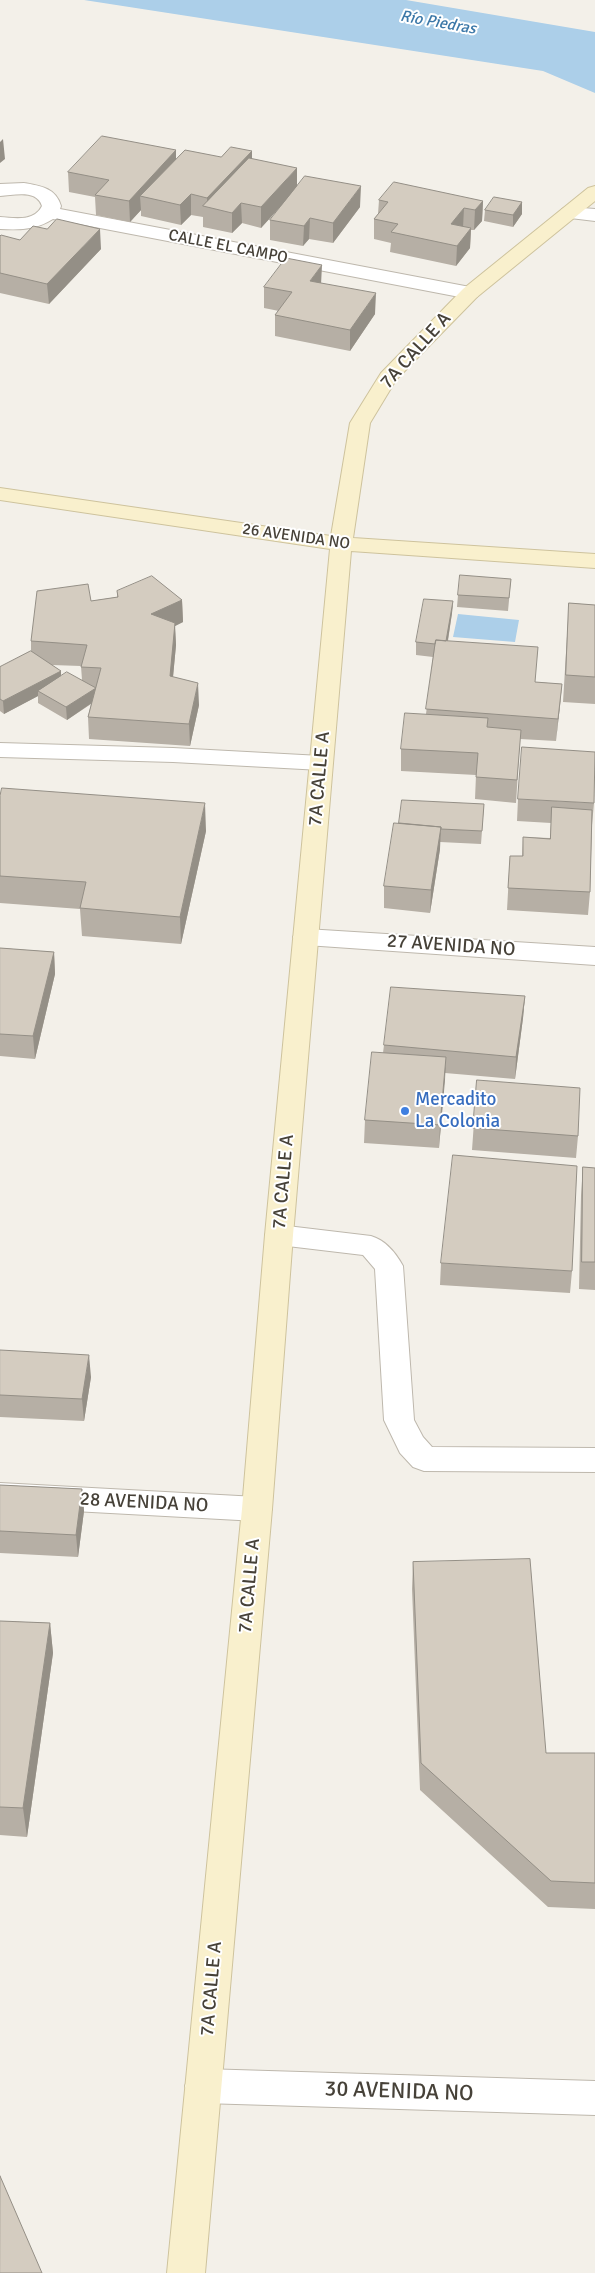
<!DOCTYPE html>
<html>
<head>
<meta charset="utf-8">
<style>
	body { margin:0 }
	canvas { display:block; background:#f3f0e9 }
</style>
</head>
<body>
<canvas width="595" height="2273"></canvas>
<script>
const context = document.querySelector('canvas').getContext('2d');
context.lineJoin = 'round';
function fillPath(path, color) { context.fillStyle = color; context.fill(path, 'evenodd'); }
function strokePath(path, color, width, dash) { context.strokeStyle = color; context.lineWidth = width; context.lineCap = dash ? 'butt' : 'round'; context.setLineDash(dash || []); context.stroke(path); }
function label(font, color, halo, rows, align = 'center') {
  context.font = font + ' Signika,sans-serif'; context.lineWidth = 4; context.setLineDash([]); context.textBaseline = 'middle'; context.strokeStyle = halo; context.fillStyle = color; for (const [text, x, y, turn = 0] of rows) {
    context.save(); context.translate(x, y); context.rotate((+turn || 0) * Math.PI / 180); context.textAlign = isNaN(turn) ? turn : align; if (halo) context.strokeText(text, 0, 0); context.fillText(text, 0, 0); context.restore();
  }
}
fillPath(new Path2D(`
	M84,0H406L595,32V93L543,71Z
	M458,614L519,620L515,642L453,637Z`), '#accfe9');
const lane = new Path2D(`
	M0,743L173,748L321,756L329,758L333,763L329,768L321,770L173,762L0,757Z
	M279,1225L371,1236C385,1240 396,1253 403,1266L414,1420L423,1437L432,1447L595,1448V1472L424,1471L413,1467L400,1453L384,1420L375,1269L363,1255L279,1245L269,1242L265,1235L269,1228Z`);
const street = new Path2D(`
	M24,183C41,186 56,188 61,206L60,209L470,287L477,289L480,293L477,297L470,299L53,219C36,230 19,230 0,229V217C15,218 34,222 42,206C37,189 14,195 0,196V184Z
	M569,207L595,209V221L562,217L560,213L562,209Z
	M306,929L595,947V965L306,945L297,943L293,937L297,931Z
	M0,1483L257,1497L268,1500L272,1509L268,1518L257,1521L0,1507Z
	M203,2069L595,2081V2115L203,2103L190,2098L185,2086L190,2074Z`);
const secondary = new Path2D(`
	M595,186V201L477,297L396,380L370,423L353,538L595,554V568L351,551L293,1235L272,1509L205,2273H167L242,1509L265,1235L330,549L0,500V488L331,536L350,423L381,373L463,289L588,188Z`);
strokePath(lane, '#beb8ad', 2);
strokePath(street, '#beb8ad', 2);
strokePath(secondary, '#cec39d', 2);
fillPath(lane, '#fff');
fillPath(street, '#fff');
fillPath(secondary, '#f9f0cd');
fillPath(new Path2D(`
	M176,150V159L221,157L252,151V159L297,185L360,207L333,243L309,239L303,246L270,240V220L282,205L261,228L242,223L232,233L203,227V217L191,215L181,225L141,216V210L130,222L96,215L95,197L69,192L68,172Z
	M379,200L483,201L482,221L474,230H471L470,248L456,266L390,252L391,243L374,239V219L378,214Z
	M522,202V214L513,227L484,221L485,210Z
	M0,236L20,240L101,249L49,304L0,293Z
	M321,283L375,314L350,351L275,336V315L279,311L264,308V287Z
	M511,579L508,611L457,607L458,595Z
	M117,591L182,600L183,622L175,626L176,645L173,677L199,705L190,746L89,739L88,717L91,704L67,720L38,703V696L4,714L0,711V667L31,651V641L91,601L117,597ZM52,665L81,666L82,680L61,676V671Z
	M453,601L452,613L448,641L535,682L562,684L556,741L520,739L516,803L475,799L476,775L401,771V749L426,714L433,657L416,655V642Z
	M569,603L595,605V704L563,702Z
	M0,796L206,831L181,944L82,936L80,909L0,903Z
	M518,799L594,803L592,825L590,892L588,915L507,910L510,856H522L523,837L550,838L551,823L517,821Z
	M484,804L481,844L440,842V849L430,913L384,908V886L399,823Z
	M0,948L54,952L55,974L35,1059L0,1056Z
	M525,996L523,1018L515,1079L445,1073L439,1148L364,1143L365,1120L383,1053L384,1045Z
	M477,1080L578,1136L576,1158L472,1150Z
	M583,1167L595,1168V1290L579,1289L581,1195Z
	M441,1263L572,1271L570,1293L440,1285Z
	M0,1350L91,1377L84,1421L0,1417Z
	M0,1485L82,1489L84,1511L78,1557L0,1553Z
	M413,1562L546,1753H595V1909L548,1907L420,1790L412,1589Z
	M0,1621L50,1623L53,1653L27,1837L0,1835Z`), '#b6afa5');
fillPath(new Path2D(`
	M3,139L5,159L0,163V142Z
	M176,150V170L140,196L141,210L130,222L129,201Z
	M252,151V171L207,207V198Z
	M297,168V188L261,228V207Z
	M361,186L360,207L333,243V223Z
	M191,194V215L181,225L180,205Z
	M483,201L482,221L474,230L475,210Z
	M522,202V214L513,227V215Z
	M241,203L242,223L232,233V213Z
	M464,208L463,228L451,224Z
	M310,218L309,239L303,246L304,226Z
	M471,228L470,248L456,266L457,246Z
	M100,229L101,249L49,304L47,284Z
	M322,265L321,285L310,281Z
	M376,293L375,314L350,351V330Z
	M182,600L183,622L175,626L176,645L171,698L151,614Z
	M453,601L452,613L445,658V645Z
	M61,671V683L38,691V696L4,714L3,701Z
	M198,683L199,705L190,746L189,724Z
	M562,684L560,706L556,741L558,719Z
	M96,688V700L67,720L66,707Z
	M205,803L206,831L181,944L180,917Z
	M441,827L440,849L430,913L431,890Z
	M54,952L55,974L35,1059L33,1036Z
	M525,996L523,1018L515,1079L516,1057Z
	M446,1057L445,1080L439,1148L440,1125Z
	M89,1355L91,1377L84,1421L82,1399Z
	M82,1489L84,1511L78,1557L76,1535Z
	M50,1623L53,1653L27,1837L23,1808Z`), '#948f86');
const building = new Path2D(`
	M102,136L176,150L129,201L95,195L109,180L68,172Z
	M231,147L252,151L207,198L191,194L180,205L140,196L185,150L221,157Z
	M249,158L297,168L261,207L241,203L232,213L203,206Z
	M305,176L361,186L333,223L310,218L304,226L270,220Z
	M394,182L483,201L475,210L464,208L451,224L471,228L457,246L391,232L398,224L374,219L388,202L379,200Z
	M494,197L522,202L513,215L485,210Z
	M57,219L100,229L47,284L0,273V236L1,235L20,240L33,226L47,229Z
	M286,258L322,265L310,281L376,293L350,330L275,315L292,292L264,287Z
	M460,575L511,579L509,598L458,595Z
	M152,576L182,600L151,614L175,623L170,676L198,683L189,724L88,717L101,668L81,667L87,645L31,641L37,591L88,584L91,601L118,597L117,591Z
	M424,599L453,601L446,641L436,640L435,644L416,642Z
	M569,603L595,605V677L566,675Z
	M436,640L538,647L535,682L562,684L558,719L426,709Z
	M31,651L61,671L3,701L0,699V667Z
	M67,672L96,688L66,707L38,691Z
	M405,713L488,718L487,727L521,730L517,780L476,777L478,753L401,749Z
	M522,747L595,752L594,803L518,799Z
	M2,788L205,803L180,917L80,908L86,882L0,876V796Z
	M402,800L484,804L482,831L441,829V827L399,823Z
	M552,807L592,810L590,892L508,888L510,856H523V837L550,839Z
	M394,823L441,827L431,890L384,886Z
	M0,948L54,952L33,1036L0,1034Z
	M391,987L525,996L516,1057L384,1045Z
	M372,1052L446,1057L440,1125L365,1120Z
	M477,1080L580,1088L578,1136L473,1128Z
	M453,1155L577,1166L572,1271L441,1263Z
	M583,1167L595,1168V1262H582Z
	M0,1350L89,1355L82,1399L0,1395Z
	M0,1485L82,1489L76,1535L0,1531Z
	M530,1559L546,1753H595V1883L551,1881L421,1763L413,1562Z
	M0,1621L50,1623L23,1808L0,1807Z
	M0,2176L42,2273H0Z`);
fillPath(building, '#d4ccc0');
strokePath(building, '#948f86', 1);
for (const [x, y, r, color] of [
	[405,1111,5,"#3f7fe0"]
]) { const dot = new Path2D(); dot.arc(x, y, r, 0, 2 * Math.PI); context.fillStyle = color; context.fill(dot); strokePath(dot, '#fff', 2); }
label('italic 16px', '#3c78a8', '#fff', [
	["Río Piedras",438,23,10]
]);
label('16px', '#464138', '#fff', [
	["CALLE EL CAMPO",228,247,11],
	["26 AVENIDA NO",296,537,8]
]);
label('19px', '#464138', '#fff', [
	["7A CALLE A",416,351,-48],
	["7A CALLE A",320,779,-85],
	["27 AVENIDA NO",451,946,4],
	["7A CALLE A",284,1182,-85],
	["28 AVENIDA NO",144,1503,3],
	["7A CALLE A",250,1586,-85],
	["7A CALLE A",212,1989,-85]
]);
label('19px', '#366cbe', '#fff', [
	["Mercadito",415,1100],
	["La Colonia",415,1122]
], 'left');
label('22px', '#464138', '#fff', [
	["30 AVENIDA NO",399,2092,2]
]);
</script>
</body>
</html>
